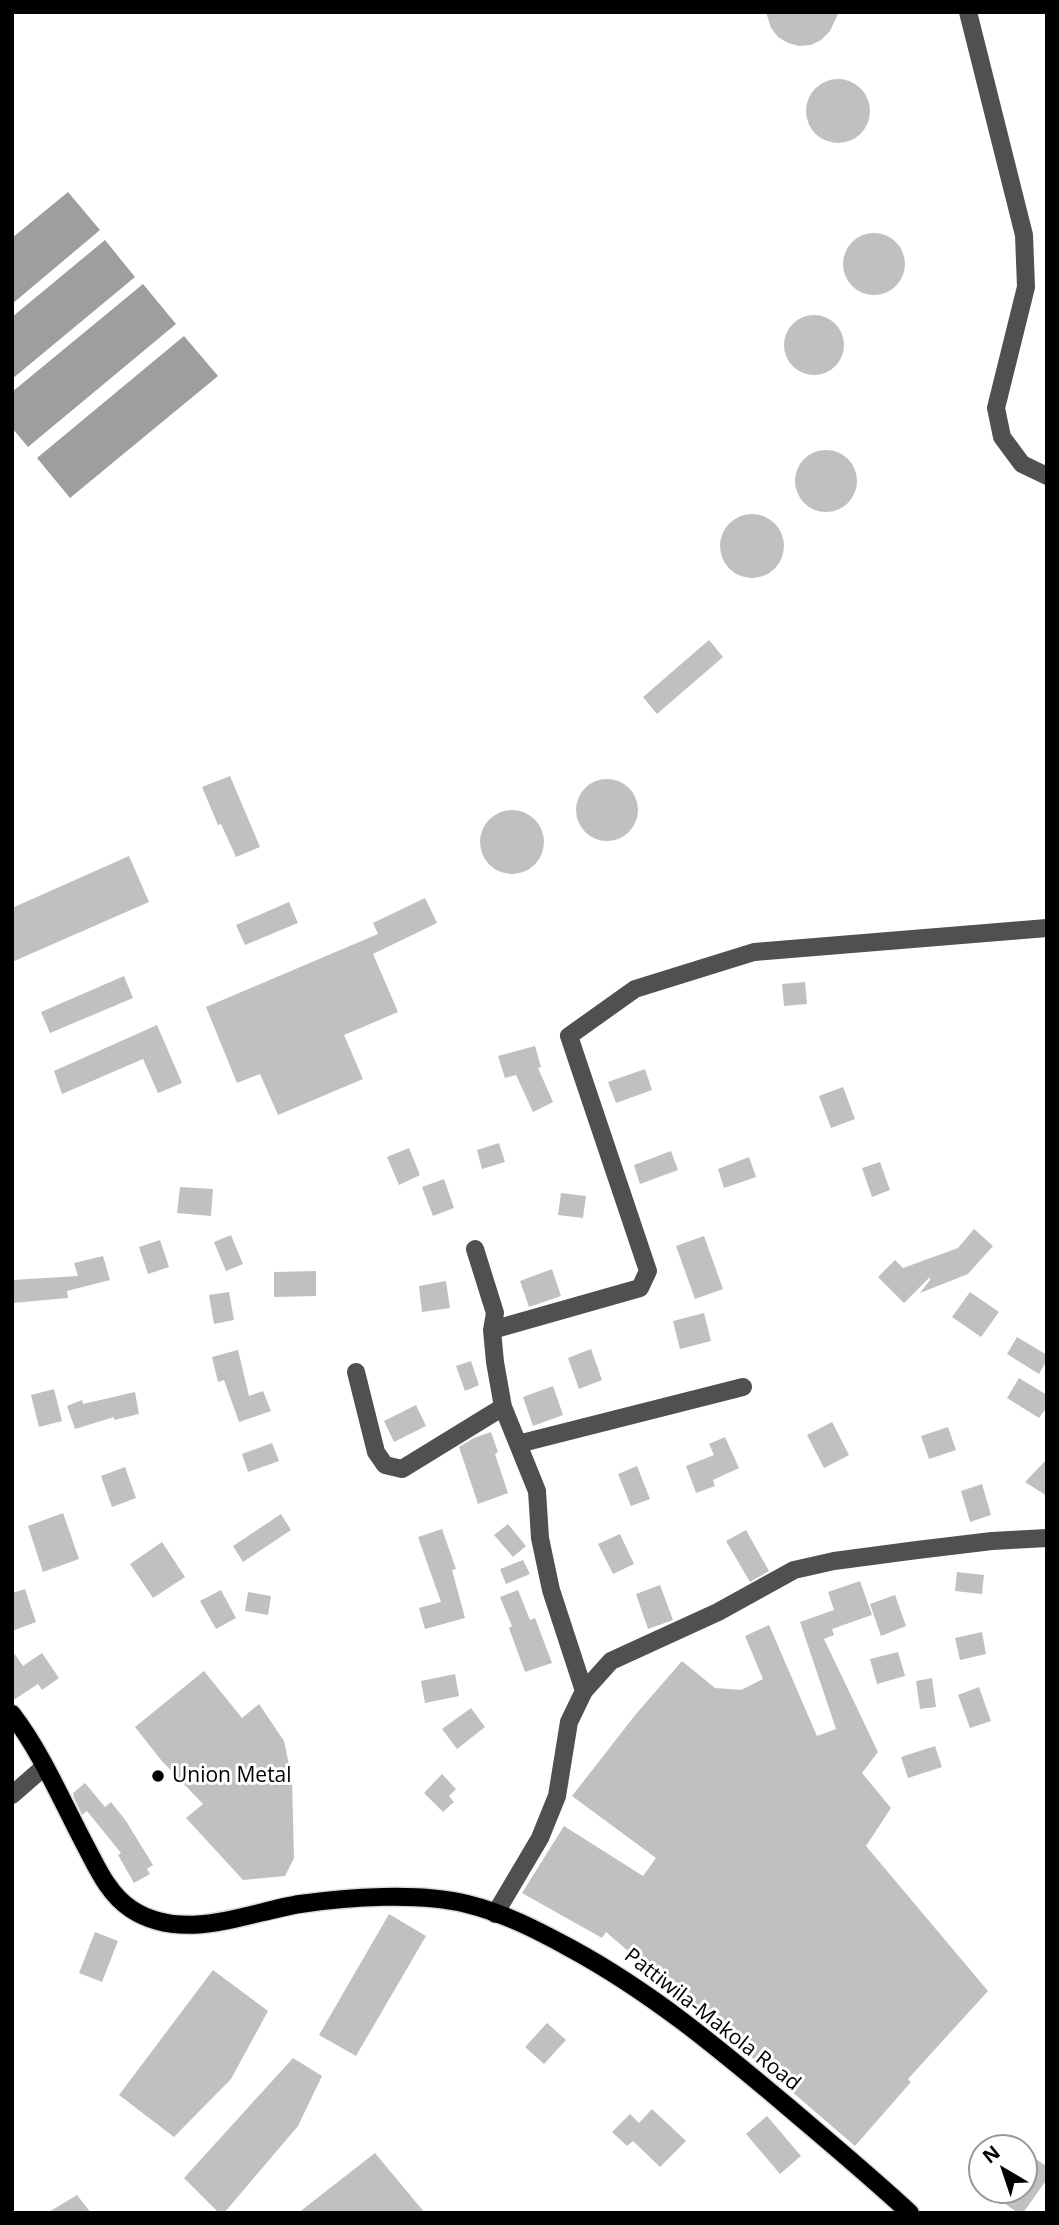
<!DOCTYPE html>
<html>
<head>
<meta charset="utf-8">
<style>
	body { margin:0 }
	#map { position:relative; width:1059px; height:2225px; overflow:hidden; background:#fff; font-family:"Open Sans",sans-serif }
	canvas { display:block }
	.frame { position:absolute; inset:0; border:14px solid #000; pointer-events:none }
	.north { position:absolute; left:968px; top:2134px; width:70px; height:70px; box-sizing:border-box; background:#fff; border:2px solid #999; border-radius:50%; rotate:321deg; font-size:19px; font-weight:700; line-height:28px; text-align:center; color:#000 }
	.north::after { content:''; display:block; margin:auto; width:24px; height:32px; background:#000; clip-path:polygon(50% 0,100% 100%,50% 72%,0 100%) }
</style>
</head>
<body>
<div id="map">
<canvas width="1059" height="2225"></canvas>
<div class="frame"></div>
<div class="north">N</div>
</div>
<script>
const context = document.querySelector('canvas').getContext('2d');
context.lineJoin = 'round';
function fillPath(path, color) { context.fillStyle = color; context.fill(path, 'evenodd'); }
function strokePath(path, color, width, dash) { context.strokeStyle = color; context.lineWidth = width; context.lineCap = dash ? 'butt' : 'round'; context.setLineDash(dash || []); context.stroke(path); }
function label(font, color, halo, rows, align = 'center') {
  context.font = font + ' "Open Sans",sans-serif'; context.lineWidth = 6; context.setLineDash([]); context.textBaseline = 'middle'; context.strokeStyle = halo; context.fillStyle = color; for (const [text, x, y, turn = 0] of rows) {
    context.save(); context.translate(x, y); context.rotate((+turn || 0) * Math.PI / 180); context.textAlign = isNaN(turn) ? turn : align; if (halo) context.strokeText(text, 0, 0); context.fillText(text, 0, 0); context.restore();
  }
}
fillPath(new Path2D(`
	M68,192L100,230L12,304V238Z
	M105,240L135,277L12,379V317Z
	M143,284L176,324L28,447L12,428V392Z
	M184,336L218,376L70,498L37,458Z`), '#9e9e9e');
fillPath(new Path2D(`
	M766,12H839L830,31L821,40L811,45L799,46L788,43L778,37L771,28Z
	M806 111a32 32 0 1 1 64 0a32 32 0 1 1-64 0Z
	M843 264a31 31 0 1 1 62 0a31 31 0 1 1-62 0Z
	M784 345a30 30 0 1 1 60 0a30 30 0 1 1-60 0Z
	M795 481a31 31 0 1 1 62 0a31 31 0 1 1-62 0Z
	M720 546a32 32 0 1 1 64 0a32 32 0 1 1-64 0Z
	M709,640L723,657L657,714L643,697Z
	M230,776L260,847L236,857L221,824L218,825L202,787Z
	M576 810a31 31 0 1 1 62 0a31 31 0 1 1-62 0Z
	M480 842a32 32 0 1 1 64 0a32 32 0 1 1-64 0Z
	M129,856L149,902L12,962V908Z
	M425,898L437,923L373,954L398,1012L344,1035L363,1079L278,1115L260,1074L237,1083L206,1007L378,934L373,923Z
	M289,902L298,923L245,945L236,925Z
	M124,976L133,998L50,1033L41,1012Z
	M805,982L807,1004L784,1006L782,984Z
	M157,1025L182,1083L158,1093L143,1059L62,1094L54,1071Z
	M535,1046L541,1067L538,1068L553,1102L533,1112L516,1075L505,1078L498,1056Z
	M645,1069L652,1090L616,1103L608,1082Z
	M843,1087L855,1119L831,1128L819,1096Z
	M499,1143L505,1162L482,1169L477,1150Z
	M409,1148L420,1175L399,1185L387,1157Z
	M671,1151L678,1170L640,1184L634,1165Z
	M749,1157L756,1177L724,1188L718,1169Z
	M880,1162L890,1190L872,1197L862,1168Z
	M444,1179L454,1208L433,1216L422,1187Z
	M180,1187L213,1189L211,1216L177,1213Z
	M561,1193L586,1196L583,1218L558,1215Z
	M974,1229L993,1246L968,1274L920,1293L930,1280V1277L904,1303L878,1277L895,1260L903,1268L958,1248Z
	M231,1235L243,1264L226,1271L214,1242Z
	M704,1236L723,1289L695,1299L676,1246Z
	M160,1240L169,1267L148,1274L139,1247Z
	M103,1256L110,1280L67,1291L68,1298L12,1303V1280L78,1276L74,1263Z
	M552,1269L561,1296L529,1307L520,1281Z
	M316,1271V1296L274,1297V1272Z
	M446,1281L450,1308L422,1312L419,1286Z
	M229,1292L234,1320L214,1324L209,1295Z
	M970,1292L999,1312L981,1337L952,1317Z
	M704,1313L711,1341L680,1349L673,1321Z
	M1017,1337L1047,1355V1360L1039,1374L1007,1354Z
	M591,1349L602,1380L579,1389L568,1358Z
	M238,1350L249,1396L263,1391L271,1411L239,1422L224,1380L218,1382L212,1357Z
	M471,1361L479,1385L465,1391L456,1366Z
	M1019,1378L1047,1395V1407L1039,1418L1007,1398Z
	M553,1386L563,1415L533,1426L523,1397Z
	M54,1389L62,1421L39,1427L31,1395Z
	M135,1392L139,1414L114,1420V1417L75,1429L67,1406L82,1400L83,1404Z
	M416,1405L426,1426L394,1442L384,1421Z
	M832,1422L849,1455L824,1468L807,1435Z
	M948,1427L956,1450L929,1459L921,1436Z
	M491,1432L498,1452L495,1454L508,1493L478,1504L459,1447L474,1438Z
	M725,1437L739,1468L713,1480L715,1486L696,1493L686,1466L714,1455L709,1444Z
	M272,1443L279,1461L248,1472L242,1454Z
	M1047,1459V1496L1025,1482Z
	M637,1466L650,1499L631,1506L618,1474Z
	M125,1467L136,1498L112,1507L101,1476Z
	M982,1484L991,1515L970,1522L961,1491Z
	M63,1513L79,1559L43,1572L28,1526Z
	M281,1514L291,1530L243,1562L233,1546Z
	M508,1524L526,1546L513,1557L494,1535Z
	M442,1529L456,1569L452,1570L465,1618L425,1629L419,1608L441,1602L418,1537Z
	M746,1530L769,1571L750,1582L726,1541Z
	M620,1534L634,1564L613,1574L598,1544Z
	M162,1542L185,1577L153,1598L130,1564Z
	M523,1560L530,1574L506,1584L500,1569Z
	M957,1572L984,1575L982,1594L955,1591Z
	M860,1581L872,1615L832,1629L834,1635L824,1639L878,1752L862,1773L891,1808L866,1846L988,1991L908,2079L911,2082L855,2146L606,1932L602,1938L522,1893L564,1826L643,1876L656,1858L572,1796L636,1714L682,1661L715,1688L741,1690L763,1679L745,1636L769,1625L817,1736L836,1729L800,1622L834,1610L828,1592Z
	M660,1585L673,1620L648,1629L636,1594Z
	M25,1589L36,1622L12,1631V1593Z
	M221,1590L236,1618L216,1629L200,1601Z
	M518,1590L530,1620L535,1618L552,1663L525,1672L509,1628L512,1626L500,1597Z
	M248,1592L271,1596L268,1615L245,1611Z
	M895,1595L906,1626L881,1636L870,1604Z
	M982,1632L986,1654L960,1660L955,1638Z
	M12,1650L23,1666L42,1653L59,1678L42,1690L38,1684L12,1701Z
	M898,1652L905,1676L877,1684L870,1659Z
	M204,1671L242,1718L259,1704L284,1741L292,1779L294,1858L285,1876L243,1880L186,1818L203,1804L161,1760L135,1727Z
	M455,1674L459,1696L425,1703L421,1681Z
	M932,1678L936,1707L920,1709L916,1681Z
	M979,1687L991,1721L970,1728L958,1695Z
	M471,1708L485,1727L457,1749L442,1729Z
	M935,1746L942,1767L908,1778L901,1757Z
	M442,1774L456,1789L449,1796L454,1802L443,1812L424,1793Z
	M85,1783L105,1807L111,1802L126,1821L153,1865L147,1869L150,1874L134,1883L118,1855L121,1853L87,1811L82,1815L74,1798L73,1793Z
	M389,1914L426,1936L356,2056L319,2035Z
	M95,1932L118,1941L102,1982L79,1973Z
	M213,1970L268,2011L231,2079L174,2137L119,2095Z
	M547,2023L566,2040L544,2064L525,2047Z
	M293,2058L322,2076L298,2126L224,2213H219L184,2178Z
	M652,2109L686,2141L660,2167L633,2141L627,2146L612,2132L630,2114L639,2123Z
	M767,2116L801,2156L780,2174L746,2134Z
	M1024,2150L1047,2167V2179L1023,2213H1018L986,2190H1024Z
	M375,2153L425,2213H298Z
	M77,2195L91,2213H47Z`), '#c0c0c0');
const major = new Path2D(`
	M12,1714C41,1752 61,1799 83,1841C96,1865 107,1893 131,1909C183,1943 245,1913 300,1904C348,1897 420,1892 467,1904C504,1913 537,1930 570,1948C651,1992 717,2047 787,2106C828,2141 870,2176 910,2213`);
strokePath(major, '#dbdbdb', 21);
strokePath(new Path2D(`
	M968,12L1024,235L1026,287L996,408L1002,437L1022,464L1047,476
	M475,1249L495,1313L492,1330L495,1362L503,1407L537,1491L540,1538L551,1590L584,1691
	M492,1330L640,1288L648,1271L569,1036L635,989L754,952L1047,928
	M356,1372L376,1452L385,1465L402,1469L503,1407
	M518,1444L743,1387
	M12,1795L44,1767
	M495,1914L540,1838L557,1796L569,1722L584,1691L611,1661L718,1612L794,1570L834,1561L917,1550L992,1541L1047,1538`), '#505050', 18);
strokePath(major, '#000', 18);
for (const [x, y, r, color] of [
	[158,1776,7,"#000"]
]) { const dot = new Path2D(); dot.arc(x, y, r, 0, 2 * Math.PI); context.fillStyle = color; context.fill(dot); strokePath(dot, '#fff', 2.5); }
label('21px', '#000', '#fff', [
	["Union Metal",172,1776]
], 'left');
label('21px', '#000', '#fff', [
	["Pattiwila-Makola Road",712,2020,38]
]);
</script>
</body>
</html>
